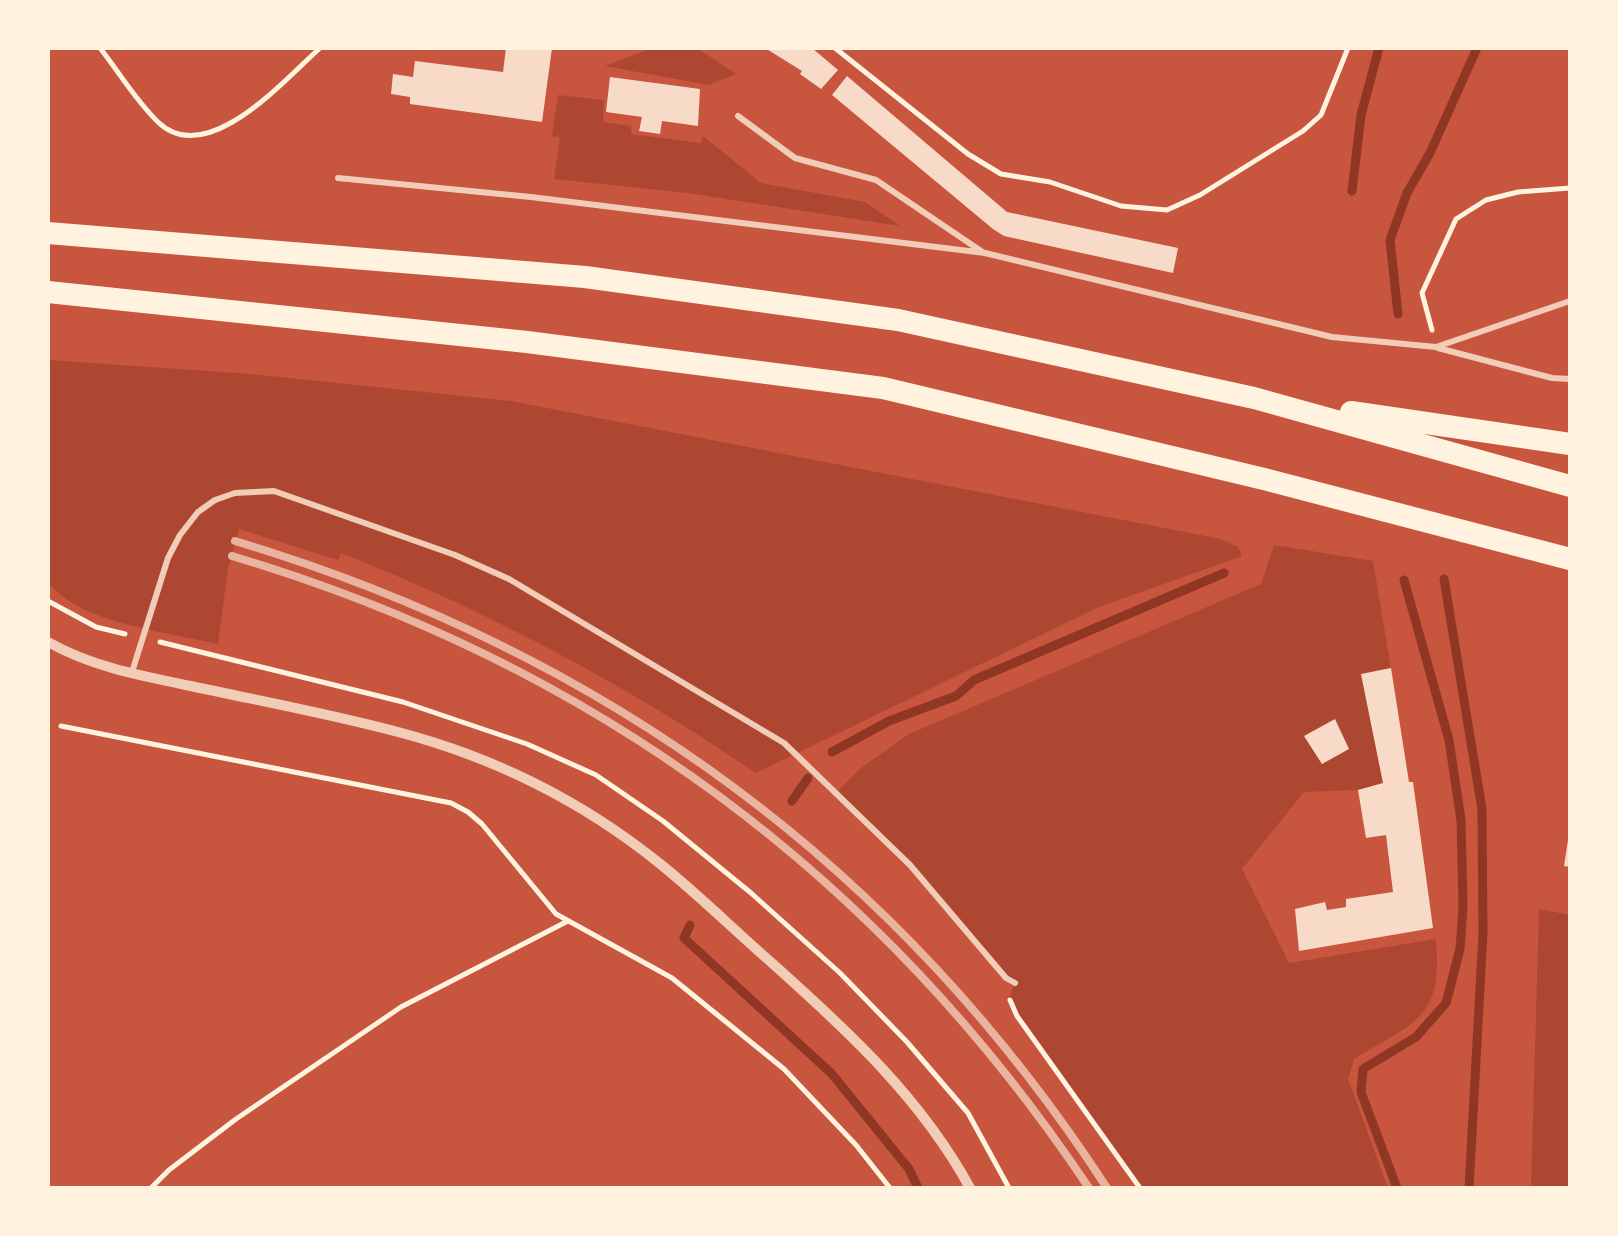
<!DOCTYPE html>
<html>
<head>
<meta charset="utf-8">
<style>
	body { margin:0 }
	#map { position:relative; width:1618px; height:1236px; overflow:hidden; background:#c8553d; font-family:"Noto Sans",sans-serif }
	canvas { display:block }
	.frame { position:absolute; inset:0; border:50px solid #fff3e0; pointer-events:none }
</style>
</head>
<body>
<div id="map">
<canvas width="1618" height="1236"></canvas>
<div class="frame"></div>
</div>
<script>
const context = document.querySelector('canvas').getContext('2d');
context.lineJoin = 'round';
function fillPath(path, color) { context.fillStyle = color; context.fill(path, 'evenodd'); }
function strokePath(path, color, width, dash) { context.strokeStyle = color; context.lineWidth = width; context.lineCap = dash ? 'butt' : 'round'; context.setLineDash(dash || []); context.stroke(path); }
fillPath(new Path2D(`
	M653,48H697L736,74L708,85L605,66Z
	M558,95L604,100L603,122L631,126V134L701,143L703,136L761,183L865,202L900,226L688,193L554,179L560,137L552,136Z
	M48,360L251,374L511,401L1221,539L1238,547L1242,556L1099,607L756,773C627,685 486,610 341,553L338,560L239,529L228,568L218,644C168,632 80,624 48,582Z
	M1274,545L1373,561L1391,668L1361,675L1383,783L1358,790L1304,792L1242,869L1289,963L1436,939C1443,1020 1415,1021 1354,1059L1348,1079L1388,1188H1137L1115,1150L1011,1005L1010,997L1014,983L1006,978L930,887L837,792L861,768L909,734L1261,584Z
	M1539,909L1570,915V1188H1531Z`), '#ae4732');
strokePath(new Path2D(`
	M1352,191L1361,115L1379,48
	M1398,314L1390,240L1407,193L1430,153L1477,48
	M1444,579L1482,809L1483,933L1469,1188
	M832,752L889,721L956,696L974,680L1224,573
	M792,801L808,778
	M690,925L684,938L832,1074L909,1169L918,1188
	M1397,1188L1361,1092L1363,1069L1416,1037L1446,1003L1460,949L1463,906L1461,820L1449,740L1404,580`), '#8f3625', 9);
fillPath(new Path2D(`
	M506,48H552L542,122L410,104V97L391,94L393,74L413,77L415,61L503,72Z
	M765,48H812L838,70L821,89L800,74L802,71Z
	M847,76L1007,212L1178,248L1173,273L1004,236L993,229L832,95Z
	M610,77L700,89L698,126L662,121L660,134L639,131L642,117L606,112Z
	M1391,668L1409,782H1413L1433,928L1299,951L1295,909L1325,902L1327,910L1346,907V899L1393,892L1386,835L1366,838L1358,790L1383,783L1361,674Z
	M1335,719L1349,749L1322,764L1304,736Z
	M1568,840H1570V867L1564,866Z`), '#f7dbc8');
strokePath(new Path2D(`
	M100,48C119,72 136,101 158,122C207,170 286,78 320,48
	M835,48L968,154L1001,174L1050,182L1121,206L1167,210L1200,195L1303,131L1321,115L1348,48
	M1432,330L1422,293L1456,219L1486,200L1518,192L1570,188
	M48,601L96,627L125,634
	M160,642L403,702L527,744L596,775L663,821L751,893L840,973L907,1042L968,1113L1009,1188
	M61,726L451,803L468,812L482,824L556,914L672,978L784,1069L856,1145L890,1188
	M1010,1000L1017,1016L1140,1188
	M151,1188L169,1170L236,1119L401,1007L566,922`), '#fff3e0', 5);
strokePath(new Path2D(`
	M738,116L795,158L876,180L984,253
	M338,178L531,197L985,253L1332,337L1436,347L1570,301
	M1438,348L1552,378L1570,379
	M132,672L168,558L180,535L198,512L215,500L235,493L274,491L455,555L509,579L784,743L910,865L1006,978L1015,983`), '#f1ccb7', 6);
strokePath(new Path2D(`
	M48,642C92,667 142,676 191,686C260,701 330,714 398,732C493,757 582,801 659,863C698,894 734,930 772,963C848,1031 921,1098 970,1188`), '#f1ccb7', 10);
strokePath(new Path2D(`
	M48,233L585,277L898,320L1254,398L1570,486
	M48,292L527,342L883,388L1264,479L1570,559
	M1351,412L1570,444`), '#fff3e0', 22);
strokePath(new Path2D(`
	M235,541C604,652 897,865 1107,1188
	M232,556C594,664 879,874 1089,1188`), '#e9b49f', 8);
</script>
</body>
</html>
